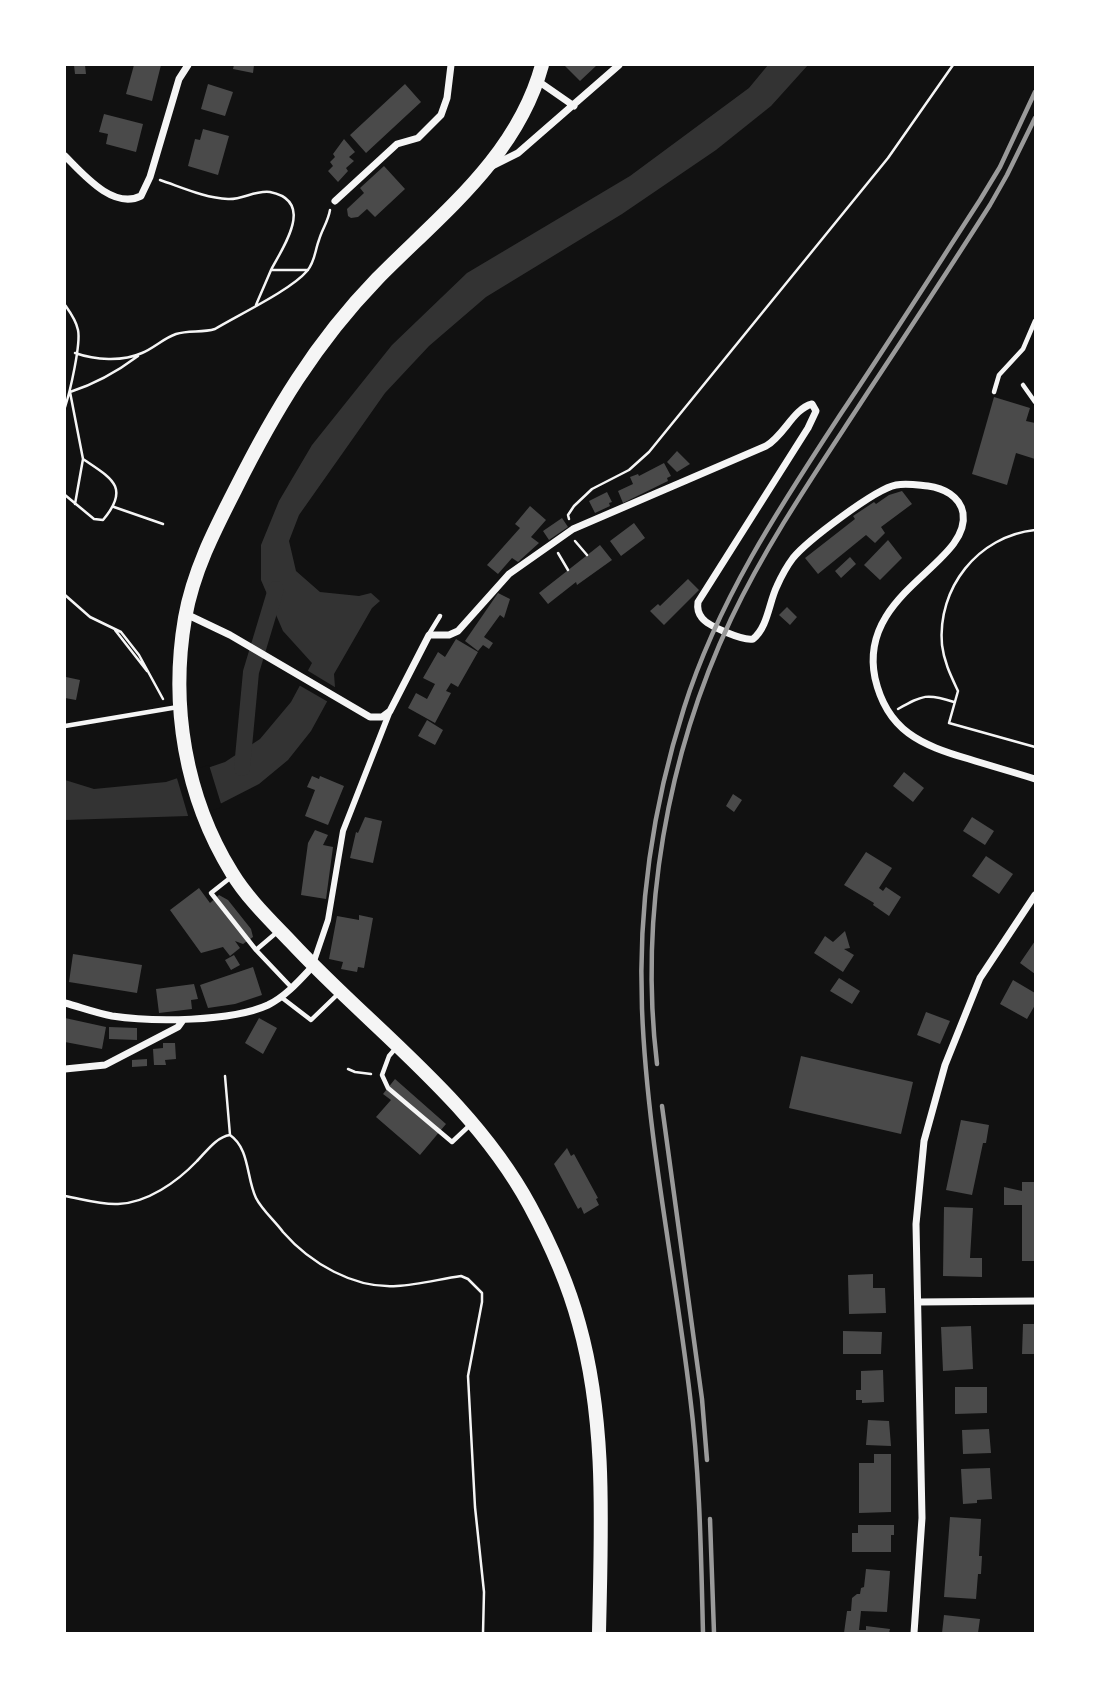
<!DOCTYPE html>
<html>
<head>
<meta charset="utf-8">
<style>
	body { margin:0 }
	#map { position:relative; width:1100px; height:1698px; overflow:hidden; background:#111; font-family:Quicksand,sans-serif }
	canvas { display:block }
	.frame { position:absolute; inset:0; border:66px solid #fff; pointer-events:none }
</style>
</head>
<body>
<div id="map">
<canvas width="1100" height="1698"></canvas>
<div class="frame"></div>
</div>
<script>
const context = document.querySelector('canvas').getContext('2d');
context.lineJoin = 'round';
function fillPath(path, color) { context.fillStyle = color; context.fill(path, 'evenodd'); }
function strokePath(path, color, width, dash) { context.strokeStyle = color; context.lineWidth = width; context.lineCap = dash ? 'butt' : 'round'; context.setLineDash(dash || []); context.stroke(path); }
fillPath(new Path2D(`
	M768,65H808L771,106L716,150L622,214L486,297L429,346L385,393L299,515L289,541L296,571L320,592L359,596L371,593L380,601L372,608L334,674L335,687L311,731L288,760L259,784L218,805L188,816L65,820V780L94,789L166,782L225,762L260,739L291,702L312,663L283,631L261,580V545L279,501L312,445L392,345L467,273L630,176L749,88Z`), '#333');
fillPath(new Path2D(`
	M305,669L338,689L330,703L297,684Z
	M209,765L222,807L189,819L176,775Z`), '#111');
strokePath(new Path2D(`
	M242,768L251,672L276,589`), '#333', 16);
fillPath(new Path2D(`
	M74,65H85L86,74H75Z
	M134,65H161L152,101L126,94Z
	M234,65H254L253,73L233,69Z
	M564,65H597L580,81Z
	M208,84L233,92L225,116L201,109Z
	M405,84L421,102L366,153L350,135Z
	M104,114L143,124L136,152L106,144L108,134L99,132Z
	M203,129L229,136L218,175L188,166L195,139L200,140Z
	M344,139L355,152L349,157L354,161L346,168L348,171L338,182L328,171L333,166L330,162L335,157L333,154Z
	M384,166L405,189L375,217L367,209L358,217L351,218L348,216L347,209L364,193L360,188Z
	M994,397L1030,408L1026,421L1035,423V459L1016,453L1007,485L972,474Z
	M677,451L690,464L677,472L667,462Z
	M664,463L671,476L667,478L668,481L623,503L618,491L633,484L630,477L638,474L639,476Z
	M902,491L912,504L881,527L885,533L875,543L866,535L818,574L805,558L855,519L853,516L874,502L876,504L889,495Z
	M607,492L612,502L609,503L610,506L595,513L589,501Z
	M530,506L546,520L531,537L539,543L518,562L512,558L498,574L487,565L520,528L515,524Z
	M562,518L568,527L549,540L543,531Z
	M634,523L645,538L621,556L610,541Z
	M888,540L902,558L880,580L864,565Z
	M600,545L612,560L577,585L576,582L548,604L539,593Z
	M850,557L856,564L841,578L835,571Z
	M688,579L699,590L664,625L650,611L658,604L660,606Z
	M498,593L510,599L504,618L500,615L484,637L493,643L489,649L483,645L478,651L465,641Z
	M787,607L797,617L790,625L779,615Z
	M456,639L478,652L458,687L451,683L446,691L451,693L435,723L408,708L416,693L427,699L435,684L423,678L438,652L445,657Z
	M66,677L80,680L76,700L65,698Z
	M427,720L443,730L435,745L418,736Z
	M904,772L924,788L913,802L893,786Z
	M312,776L319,779L320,776L344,786L328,825L305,816L315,790L307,787Z
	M733,794L742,800L734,812L726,806Z
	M365,817L382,821L373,863L350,858L356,832L358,833Z
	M972,817L994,831L985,845L963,831Z
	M315,830L328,835L323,845L333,847L326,899L301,895L308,843Z
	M866,852L892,868L879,888L883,891L886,887L901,897L889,916L873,905L874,903L844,885Z
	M986,856L1013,874L999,894L972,876Z
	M199,888L210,903L219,895L228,900L251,929L253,937L243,944L235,941L240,948L230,956L223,947L201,953L170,910Z
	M359,915L373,918L364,968L358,967L357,972L341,969L343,962L329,959L337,916L359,920Z
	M845,931L850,948L844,949L854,955L843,972L814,953L825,936L833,942Z
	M1035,941V974L1020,963Z
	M73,954L142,965L137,993L69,982Z
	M234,955L240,965L231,970L225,960Z
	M253,967L262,995L235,1004L208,1008L200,985Z
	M839,978L860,991L852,1004L830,991Z
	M1013,980L1035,993V1005L1027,1019L1000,1004Z
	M194,984L198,999L191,1000L192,1009L159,1013L156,989Z
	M926,1012L950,1021L940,1044L917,1035Z
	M65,1018L106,1027L102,1049L65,1042Z
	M259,1018L277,1028L263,1054L245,1043Z
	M109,1027L137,1028V1040L109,1039Z
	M163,1043H175L176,1059L165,1060L166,1065H154L153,1049L163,1048Z
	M801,1056L913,1082L901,1134L789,1108Z
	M147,1059V1066L132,1067V1060Z
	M395,1079L446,1124L420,1155L376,1117L391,1100L383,1094Z
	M961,1120L989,1125L986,1143H983L972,1195L946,1190Z
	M567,1148L571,1156L574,1154L598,1198L596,1199L599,1205L584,1214L581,1207L578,1209L554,1164Z
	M1022,1182H1035L1034,1261H1022V1205H1004V1187L1022,1191Z
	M944,1207L973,1208L970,1258H982V1277L943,1276Z
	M873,1274V1288H885L886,1313L849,1314L848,1275Z
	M1023,1324H1035V1354H1022Z
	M971,1326L973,1369L943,1371L941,1327Z
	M843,1331L882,1332L881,1354H843Z
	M883,1370L884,1402L862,1403V1400H856V1390H861V1371Z
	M955,1387H987V1413L955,1414Z
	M868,1420L889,1421L891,1446L866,1445Z
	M989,1429L991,1453L963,1454L962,1430Z
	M874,1454H891V1512L859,1513V1463H874Z
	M990,1468L992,1499L977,1500V1503L963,1504L961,1469Z
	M950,1517L981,1519L979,1556H982L981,1574H978L976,1599L944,1597Z
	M858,1525H894V1535H891V1552H852V1533H858Z
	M866,1569L890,1571L887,1612L861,1611L859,1630H866V1626L890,1629L889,1633H844L847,1611H851L852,1598L857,1594H860L861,1588L864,1587Z
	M944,1615L980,1619L978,1633H942Z`), '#4a4a4a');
strokePath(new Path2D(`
	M160,180C181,187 205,198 228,199C242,200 255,190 270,192C316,201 283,247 271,270C266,282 261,293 256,305
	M272,270H308
	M65,305C70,312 76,320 78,330C81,344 70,392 65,407
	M75,353C95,360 122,362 142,353C154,348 164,338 176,334C189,330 202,333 215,329C238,315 291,290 307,271C315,262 315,250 319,240C322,229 328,222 330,210
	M70,392C95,384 118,371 138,356
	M65,495L94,519L103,520C131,487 111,478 83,459L70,392
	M75,504L83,459
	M114,507L163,524
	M569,519L568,515L574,506L592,489L629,470L649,452L888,158L953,65
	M1035,530C978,536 937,588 942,645C944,662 951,676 958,691L949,723L1035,747
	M575,541L587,555
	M558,553L568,570
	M65,595L90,617L121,632L139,655L163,699
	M115,630L147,671
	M898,709C923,695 927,693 954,702
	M348,1069L355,1072L371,1074
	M225,1076L230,1135
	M65,1196C82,1199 101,1205 118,1204C147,1203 177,1182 197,1161C206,1152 216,1137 230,1135C250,1149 246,1177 256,1198C262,1210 275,1221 283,1232C310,1263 354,1289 397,1286C418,1285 440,1279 461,1276L468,1279L482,1293V1302L468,1376L475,1507L484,1592L483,1633`), '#f5f5f5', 2.5);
strokePath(new Path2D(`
	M1023,385L1035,402
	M994,392L999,375L1023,349L1035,321
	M429,634L440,616
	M65,726L178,707
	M230,878L211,893L256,950L292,988
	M256,950L276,933
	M281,997L311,1020L338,994
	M395,1049L389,1056L382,1075L388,1088L452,1142L469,1126`), '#f5f5f5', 4.5);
strokePath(new Path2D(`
	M313,964L328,920L343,831L390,711`), '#f5f5f5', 6);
strokePath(new Path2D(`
	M538,81L574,106
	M65,156C83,174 113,210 141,196L150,177L179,79L188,65
	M492,166L518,153L619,65
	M335,201L397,144L418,138L441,115L447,98L451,65
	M186,614L230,635L370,717H382L390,711L429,635H449L458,631L509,574L573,529L766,446C784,436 793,409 812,404L816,411L808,428L698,602C697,608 698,613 702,618C708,626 743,641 753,639C768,627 769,602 777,586C781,577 787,566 793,558C807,541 875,489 896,485C907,483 917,485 928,486C943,488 960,496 963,513C971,564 857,592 875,678C887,731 921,745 969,759C991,766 1013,772 1035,779
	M65,1003C80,1007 96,1013 112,1016C152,1022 231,1022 268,1005C286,996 299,981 313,966
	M65,1069L105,1065L178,1027L183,1020
	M918,1302L1035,1301
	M914,1633L922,1518L916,1224L924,1141L945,1065L980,978L1035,895`), '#f5f5f5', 7);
strokePath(new Path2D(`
	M542,65C517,157 441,214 377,279C315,343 274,412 235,490C214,531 193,572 185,618C170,705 185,797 232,873C247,898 271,921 291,942C372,1029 472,1099 530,1206C550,1243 568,1283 579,1324C607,1424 601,1530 599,1633`), '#f5f5f5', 14);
strokePath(new Path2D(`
	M657,1064C639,914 667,755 731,619C769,539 820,466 868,392C909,330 950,268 990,205L1007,175L1035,118
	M662,1106L702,1399L707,1460
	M710,1519L714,1633
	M703,1633C701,1554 700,1475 690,1396C675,1269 647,1137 642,1009C638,907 653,805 684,708C718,600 781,505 842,412C889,342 934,271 980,200L1000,167L1035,92`), '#9a9a9a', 4.5);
</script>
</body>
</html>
